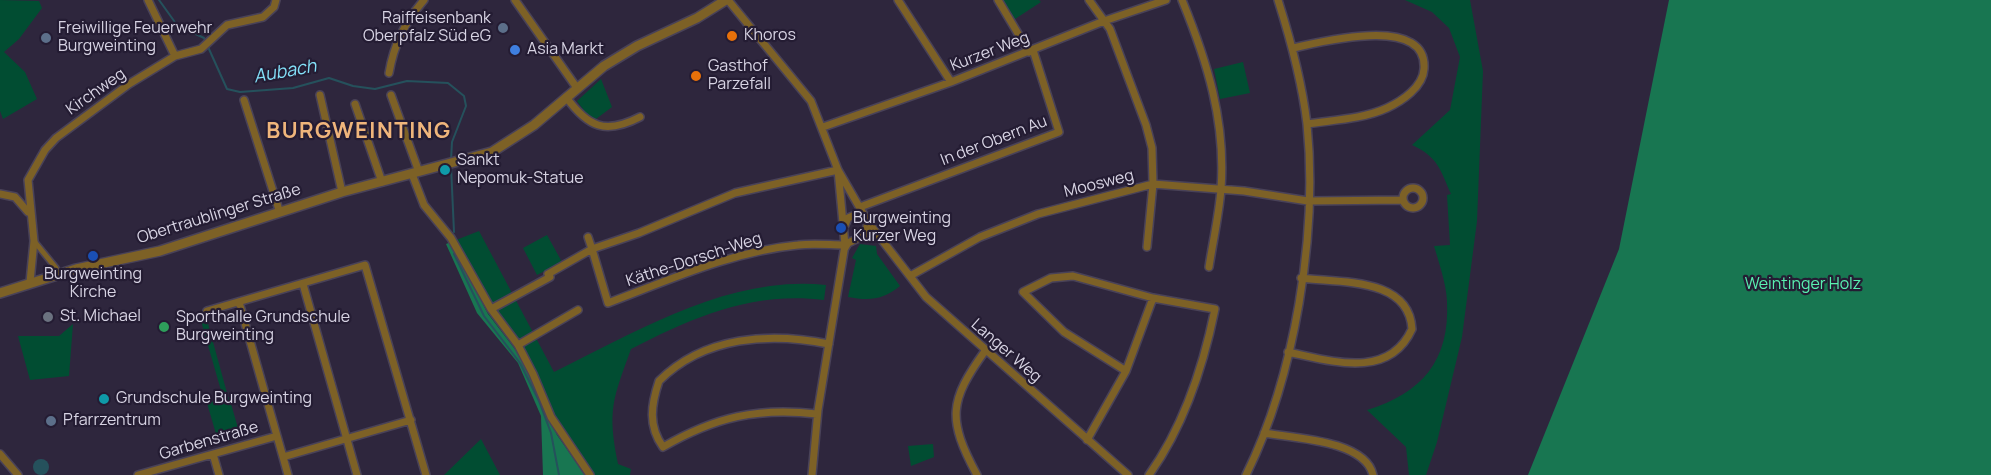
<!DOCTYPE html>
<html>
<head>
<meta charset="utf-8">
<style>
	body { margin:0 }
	canvas { display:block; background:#2e263d }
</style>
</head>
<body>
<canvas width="1991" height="475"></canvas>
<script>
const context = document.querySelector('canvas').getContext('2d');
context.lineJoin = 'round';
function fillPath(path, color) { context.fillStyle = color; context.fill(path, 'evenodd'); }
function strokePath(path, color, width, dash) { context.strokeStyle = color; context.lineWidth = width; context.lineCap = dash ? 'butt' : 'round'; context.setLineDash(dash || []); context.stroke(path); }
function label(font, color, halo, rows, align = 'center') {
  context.font = font + ' Manrope,sans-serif'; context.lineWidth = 4.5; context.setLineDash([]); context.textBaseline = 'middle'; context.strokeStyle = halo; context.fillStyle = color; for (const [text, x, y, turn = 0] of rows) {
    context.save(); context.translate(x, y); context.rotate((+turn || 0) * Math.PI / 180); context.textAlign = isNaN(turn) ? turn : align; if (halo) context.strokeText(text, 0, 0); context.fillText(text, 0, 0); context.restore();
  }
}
fillPath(new Path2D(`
	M0,0L39,1L42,8L19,39L4,52L25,72L37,99L3,119L0,111Z
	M1002,0H1039L1041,2L1015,19Z
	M1405,0H1470L1483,71L1477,221L1462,337L1437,442L1426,475H1409L1406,447L1367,410C1422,393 1450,361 1447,301C1446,283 1439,263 1434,246L1450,245L1447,195L1451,194C1440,169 1438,157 1412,145L1450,110L1460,57L1449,28L1432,12Z
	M1243,62L1250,93L1220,99L1214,69Z
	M601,79L612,107L596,119L588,116L577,101Z
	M479,231L554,372C638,331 729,275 826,285L824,300C753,291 693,317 631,349C613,399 607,410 618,464L631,469L630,475H565L557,435L524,361L488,314L451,242Z
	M547,235L562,262L537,275L523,248Z
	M860,244L876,246L877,254L900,286C883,300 869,301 848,297L856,260L852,258Z
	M207,320L227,393L222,394L201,321Z
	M73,324L69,376L30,380L18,336H59Z
	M229,397L238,428L216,434L207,403Z
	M481,439L500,475H444Z
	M933,444L934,457L911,466L908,446Z`), '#014d32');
fillPath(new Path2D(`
	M1669,0H1991V475H1528L1619,249Z
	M451,242L488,314L524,361L557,435L585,475H543L541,416L518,363L477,313L446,244Z`), '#187651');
fillPath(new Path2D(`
	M33 467a8 8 0 1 1 16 0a8 8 0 1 1-16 0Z`), '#25515c');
strokePath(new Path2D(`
	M159,0L177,25L204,38L227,89L240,92L293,88L329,78L353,86L375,89L407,81L448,83L464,96L466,106L452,142L451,160
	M451,166L454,232
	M454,254L484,316L520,363L539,401L551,433L559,475`), '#25515c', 2);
const pedestrian = new Path2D(`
	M34,241L56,268`);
const minor = new Path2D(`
	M148,0L175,56
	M515,0L577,88
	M728,0L811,101L838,170L868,222L865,235L848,243L845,248
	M898,0L951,82
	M998,0L1029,52
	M1089,0L1110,29L1146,125L1152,148L1153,184L1147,247
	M1182,0C1207,61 1226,121 1221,189C1219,215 1213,241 1209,267
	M1293,48C1321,42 1428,14 1424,69C1423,87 1402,101 1387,108C1363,119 1333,120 1307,124
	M389,73C394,44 405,22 424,0
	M320,95L342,192
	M391,95L419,172
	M566,97C588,127 605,135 640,117
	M244,100L279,210
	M355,104L382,182
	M823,127L951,82L1104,21L1166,0
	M412,174L424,205L451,238L491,309L518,345L578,310
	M1403 198a10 10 0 1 1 20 0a10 10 0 1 1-20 0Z
	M0,194L15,197L28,212
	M860,207L1059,132L1033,50
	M868,222L926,297L1128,475
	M845,225L848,218L855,215L866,219
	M588,237L592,249L639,233L735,193L838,170
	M910,276L980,237L1038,214L1153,184L1244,191L1308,201L1403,200
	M30,282L34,241L28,180L45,150L56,138L129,84L175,56L201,49L227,25L263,17L274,7L276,0
	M303,284L357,475
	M239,302L277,436
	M491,309L550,277L548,274L592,249L608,303C669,280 733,251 798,245C814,243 830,245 845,245
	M207,311L365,265L426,475
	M518,345L533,374L551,417L590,475
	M1288,352C1331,361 1389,380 1412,329C1409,277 1340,283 1301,278
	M1126,371L1064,332L1023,292L1051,278L1073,276L1153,298L1215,309C1203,368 1184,426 1149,475
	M817,414C758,407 715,417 663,447C648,426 651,405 659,381C704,336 770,332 829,344
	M1264,433C1293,438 1365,440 1373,475
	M1087,440L1126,371L1153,298
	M0,454L18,475
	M213,454L219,475
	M283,457L288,475
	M138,475L277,436L283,457L411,420
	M812,475L818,410L845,245L838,170
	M977,475C947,419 949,401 985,351
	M1246,475C1295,376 1318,234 1307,124C1302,82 1291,41 1278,0`);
const tertiary = new Path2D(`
	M0,293L76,269L160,251L342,192L492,152L534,125L604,66L637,46L697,18L726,0`);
strokePath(pedestrian, '#494258', 8);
strokePath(minor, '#494258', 10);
strokePath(tertiary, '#494258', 12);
strokePath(pedestrian, '#7d6126', 5);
strokePath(minor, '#7d6126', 7);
strokePath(tertiary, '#7d6126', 9);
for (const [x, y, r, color] of [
	[503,28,6,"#5c6f8a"],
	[732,36,6,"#e8710a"],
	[46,38,6,"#5c6f8a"],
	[515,50,6,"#3f7fe0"],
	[696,76,6,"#e8710a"],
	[445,170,6,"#0f9aa8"],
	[841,228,6,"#1a4fb4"],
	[93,256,6,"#1a4fb4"],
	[48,317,6,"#6b7280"],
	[164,327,6,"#2e9e5b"],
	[104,399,6,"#0f9aa8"],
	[51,421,6,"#5c6f8a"]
]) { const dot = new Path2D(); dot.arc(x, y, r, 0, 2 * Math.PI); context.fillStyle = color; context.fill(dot); strokePath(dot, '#241c33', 2); }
label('16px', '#d7d3e3', '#241c33', [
	["Raiffeisenbank",491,19,"right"],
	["Oberpfalz Süd eG",491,37,"right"],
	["Freiwillige Feuerwehr",58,29],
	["Burgweinting",58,47],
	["Khoros",744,36],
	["Asia Markt",527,50],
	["Gasthof",708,67],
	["Parzefall",708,85],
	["Sankt",457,161],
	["Nepomuk-Statue",457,179],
	["Burgweinting",853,219],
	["Kurzer Weg",853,237],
	["Burgweinting",93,275,"center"],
	["Kirche",93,293,"center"],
	["St. Michael",60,317],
	["Sporthalle Grundschule",176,318],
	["Burgweinting",176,336],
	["Grundschule Burgweinting",116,399],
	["Pfarrzentrum",63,421]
], 'left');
label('16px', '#d7d3e3', '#241c33', [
	["Kurzer Weg",990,52,-21],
	["Kirchweg",96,92,-35],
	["In der Obern Au",994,141,-21],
	["Moosweg",1099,184,-14],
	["Obertraublinger Straße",219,214,-17],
	["Käthe-Dorsch-Weg",694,260,-18],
	["Langer Weg",1006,351,41],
	["Garbenstraße",209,441,-16]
]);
label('16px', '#59f0b0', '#241c33', [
	["Weintinger Holz",1803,285]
]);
label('italic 18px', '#83e0f8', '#241c33', [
	["Aubach",285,72,-10]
]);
context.letterSpacing = '1.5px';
label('bold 22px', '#efb57b', '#241c33', [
	["BURGWEINTING",359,132]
]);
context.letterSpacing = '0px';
</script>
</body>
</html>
